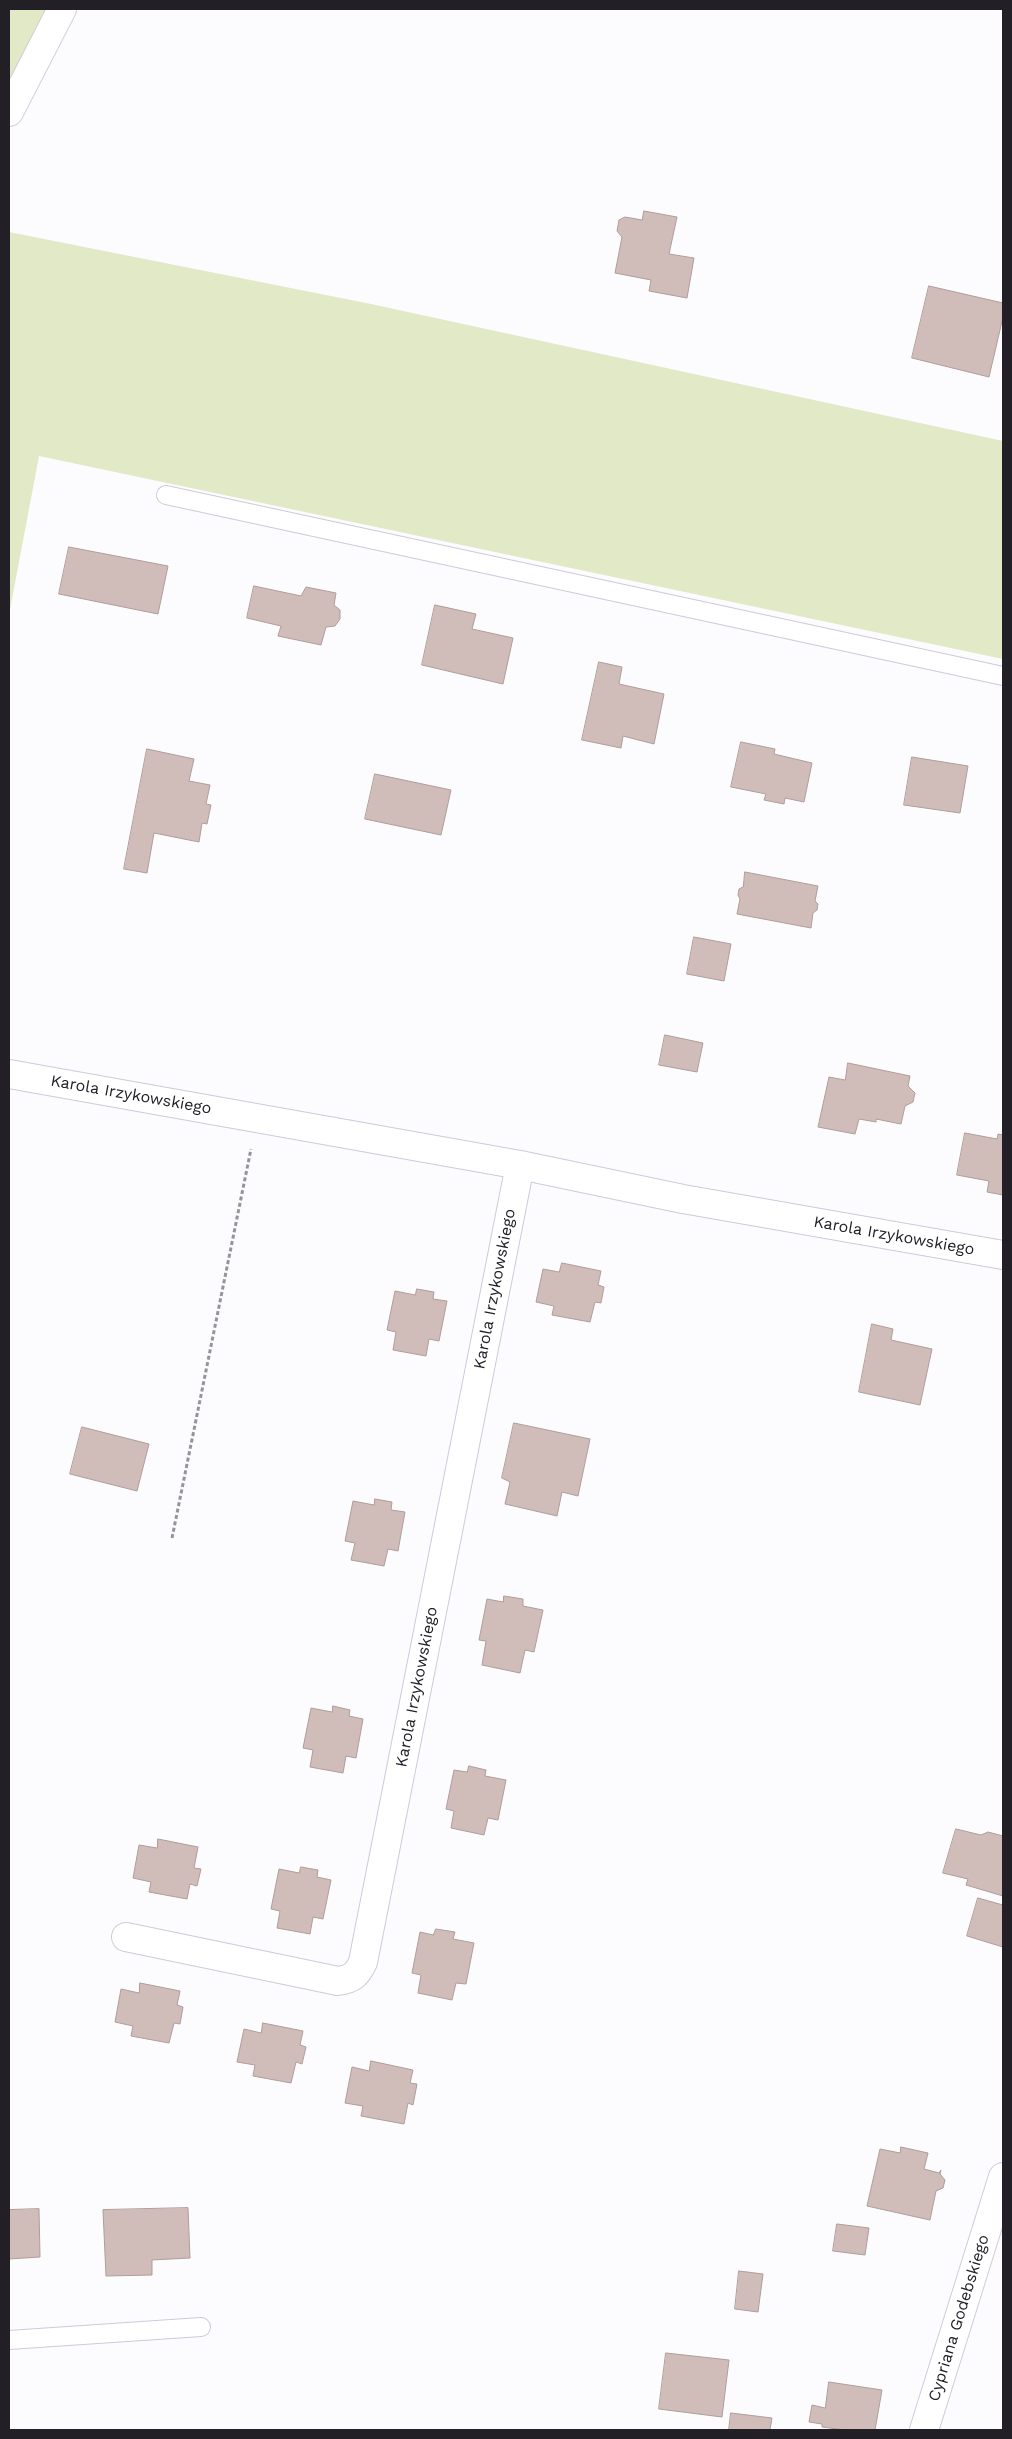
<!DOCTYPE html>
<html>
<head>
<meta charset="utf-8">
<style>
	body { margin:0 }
	#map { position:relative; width:1012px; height:2439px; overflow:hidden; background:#fcfbfe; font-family:"Work Sans",sans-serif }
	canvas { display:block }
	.frame { position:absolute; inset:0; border:10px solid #222026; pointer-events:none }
</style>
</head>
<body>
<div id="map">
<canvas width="1012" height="2439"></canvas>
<div class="frame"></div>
</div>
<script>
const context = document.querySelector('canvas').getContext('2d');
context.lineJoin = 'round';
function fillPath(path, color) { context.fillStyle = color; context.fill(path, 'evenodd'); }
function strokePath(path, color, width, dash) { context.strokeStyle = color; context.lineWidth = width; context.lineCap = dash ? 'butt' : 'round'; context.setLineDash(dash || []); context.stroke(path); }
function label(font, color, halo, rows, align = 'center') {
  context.font = font + ' "Work Sans",sans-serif'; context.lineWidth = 5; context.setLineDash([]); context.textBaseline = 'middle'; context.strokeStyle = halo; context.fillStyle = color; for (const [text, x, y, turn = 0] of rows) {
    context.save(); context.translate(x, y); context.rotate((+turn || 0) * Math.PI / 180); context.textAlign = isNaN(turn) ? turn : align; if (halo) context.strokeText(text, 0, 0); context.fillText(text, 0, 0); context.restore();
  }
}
fillPath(new Path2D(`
	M9,9H54L9,94Z
	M9,232L371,304L1003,441V659L39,456L9,615Z`), '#e1e9c7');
const building = new Path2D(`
	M644,211L677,217L669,254L694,258L687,298L649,291L651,280L615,273L622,237L617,231L619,220L625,217L642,220Z
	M929,286L1003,303V317L989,377L912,358Z
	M69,547L168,566L158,614L59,594Z
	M254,586L301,596L306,587L336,593L334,605L340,610V619L335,626L326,627L321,645L278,636L281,626L247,618Z
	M435,605L476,614L472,629L513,638L503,684L422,665Z
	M599,662L622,667L619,684L664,694L654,744L623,736L621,748L582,740Z
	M741,742L775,749L774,754L812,763L804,802L785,798L784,804L764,800L766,794L731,787Z
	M147,749L194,759L189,781L210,785L206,804L211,805L207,824L202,823L199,842L154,833L147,873L124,869Z
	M912,757L968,766L960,813L904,805Z
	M375,774L451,790L441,835L365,819Z
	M745,872L818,886L815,901L818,904L817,910L813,913L811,928L737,914L740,899L738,895L739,889L743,887Z
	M694,937L731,944L724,981L687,974Z
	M665,1035L703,1043L697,1072L659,1065Z
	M848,1063L910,1076L908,1086L915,1093L913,1102L905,1106L901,1124L876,1119V1122L859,1119L855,1134L818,1127L829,1077L845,1080Z
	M965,1133L997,1139L998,1134L1003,1135V1195L987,1192L989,1181L957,1175Z
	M562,1263L601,1271L598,1285L604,1287L601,1303L595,1302L590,1322L552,1315L554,1306L536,1302L543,1269L559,1272Z
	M417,1289L434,1292L433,1299L447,1301L439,1341L429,1339L426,1356L393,1350L396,1332L387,1330L395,1291L415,1295Z
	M872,1324L893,1329L891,1340L932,1349L920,1405L859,1392Z
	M514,1423L590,1439L578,1496L562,1492L557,1516L505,1504L510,1482L502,1478Z
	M82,1427L149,1444L137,1491L70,1474Z
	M375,1499L392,1502L391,1510L405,1512L398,1551L388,1549L384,1566L351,1560L355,1543L345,1541L353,1501L374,1505Z
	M504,1596L523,1599V1606L543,1610L534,1652L525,1650L520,1673L482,1665L486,1641L479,1640L487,1599L503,1602Z
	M333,1706L350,1710L349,1716L363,1719L356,1758L346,1756L343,1773L310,1767L313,1750L303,1748L311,1708L332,1712Z
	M469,1766L486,1770L485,1776L506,1780L498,1820L488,1818L484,1835L451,1828L454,1811L446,1809L454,1770L467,1772Z
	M956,1829L981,1835L988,1832L1003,1836V1896L966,1885L968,1879L943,1873Z
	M158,1839L198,1847L194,1868L201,1869L197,1886L190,1884L187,1899L149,1892L151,1882L133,1878L139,1845L157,1848Z
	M301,1867L318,1870L317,1877L331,1880L323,1919L313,1917L310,1934L277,1928L280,1911L271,1909L279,1869L299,1873Z
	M978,1898L1003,1905V1947L967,1936Z
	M436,1929L455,1932L453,1939L474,1943L466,1984L456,1983L452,2000L418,1993L421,1975L412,1973L420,1932L433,1935Z
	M140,1983L180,1991L177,2005L183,2007L180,2024L174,2023L169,2043L131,2036L133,2026L115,2022L121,1989L139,1993Z
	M263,2023L303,2031L300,2045L306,2047L302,2064L296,2062L291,2083L253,2076L255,2065L237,2062L244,2029L261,2033Z
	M371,2061L413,2070L410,2083L417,2084L413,2105L408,2103L404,2124L361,2116L363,2106L345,2103L352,2067L369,2071Z
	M901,2147L928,2153L924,2169L939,2173L941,2170L940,2174L945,2180L943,2188L936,2191L930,2220L867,2206L880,2149L900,2153Z
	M188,2208L190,2258L152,2260V2275L106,2276L103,2210Z
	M39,2209L40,2257L9,2259V2210Z
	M837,2224L869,2228L865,2255L833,2251Z
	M739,2271L763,2274L758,2312L735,2309Z
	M666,2353L729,2360L722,2417L659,2409Z
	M829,2382L882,2390L875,2430H845L822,2427V2424L809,2422L812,2405L825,2408Z
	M731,2413L772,2418L770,2430H729Z`);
fillPath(building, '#d0bdb9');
strokePath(building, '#af9d99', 1);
const service = new Path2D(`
	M166,495L1003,676
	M9,2340L201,2327`);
const minor = new Path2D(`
	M9,112L62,9
	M9,1074L520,1165L683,1199L1003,1255
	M126,1937L338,1981C352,1979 357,1975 363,1962L520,1165
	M924,2430L1003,2177`);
strokePath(service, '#cfcada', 20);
strokePath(minor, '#cfcada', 30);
strokePath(new Path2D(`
	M172,1538L251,1149`), '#969499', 3, [4, 2.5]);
strokePath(service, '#fff', 18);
strokePath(minor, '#fff', 28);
label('16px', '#222026', '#fff', [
	["Karola Irzykowskiego",131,1095,10],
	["Karola Irzykowskiego",894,1236,10],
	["Karola Irzykowskiego",495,1289,-79],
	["Karola Irzykowskiego",417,1687,-79],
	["Cypriana Godebskiego",959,2318,-73]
]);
</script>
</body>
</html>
